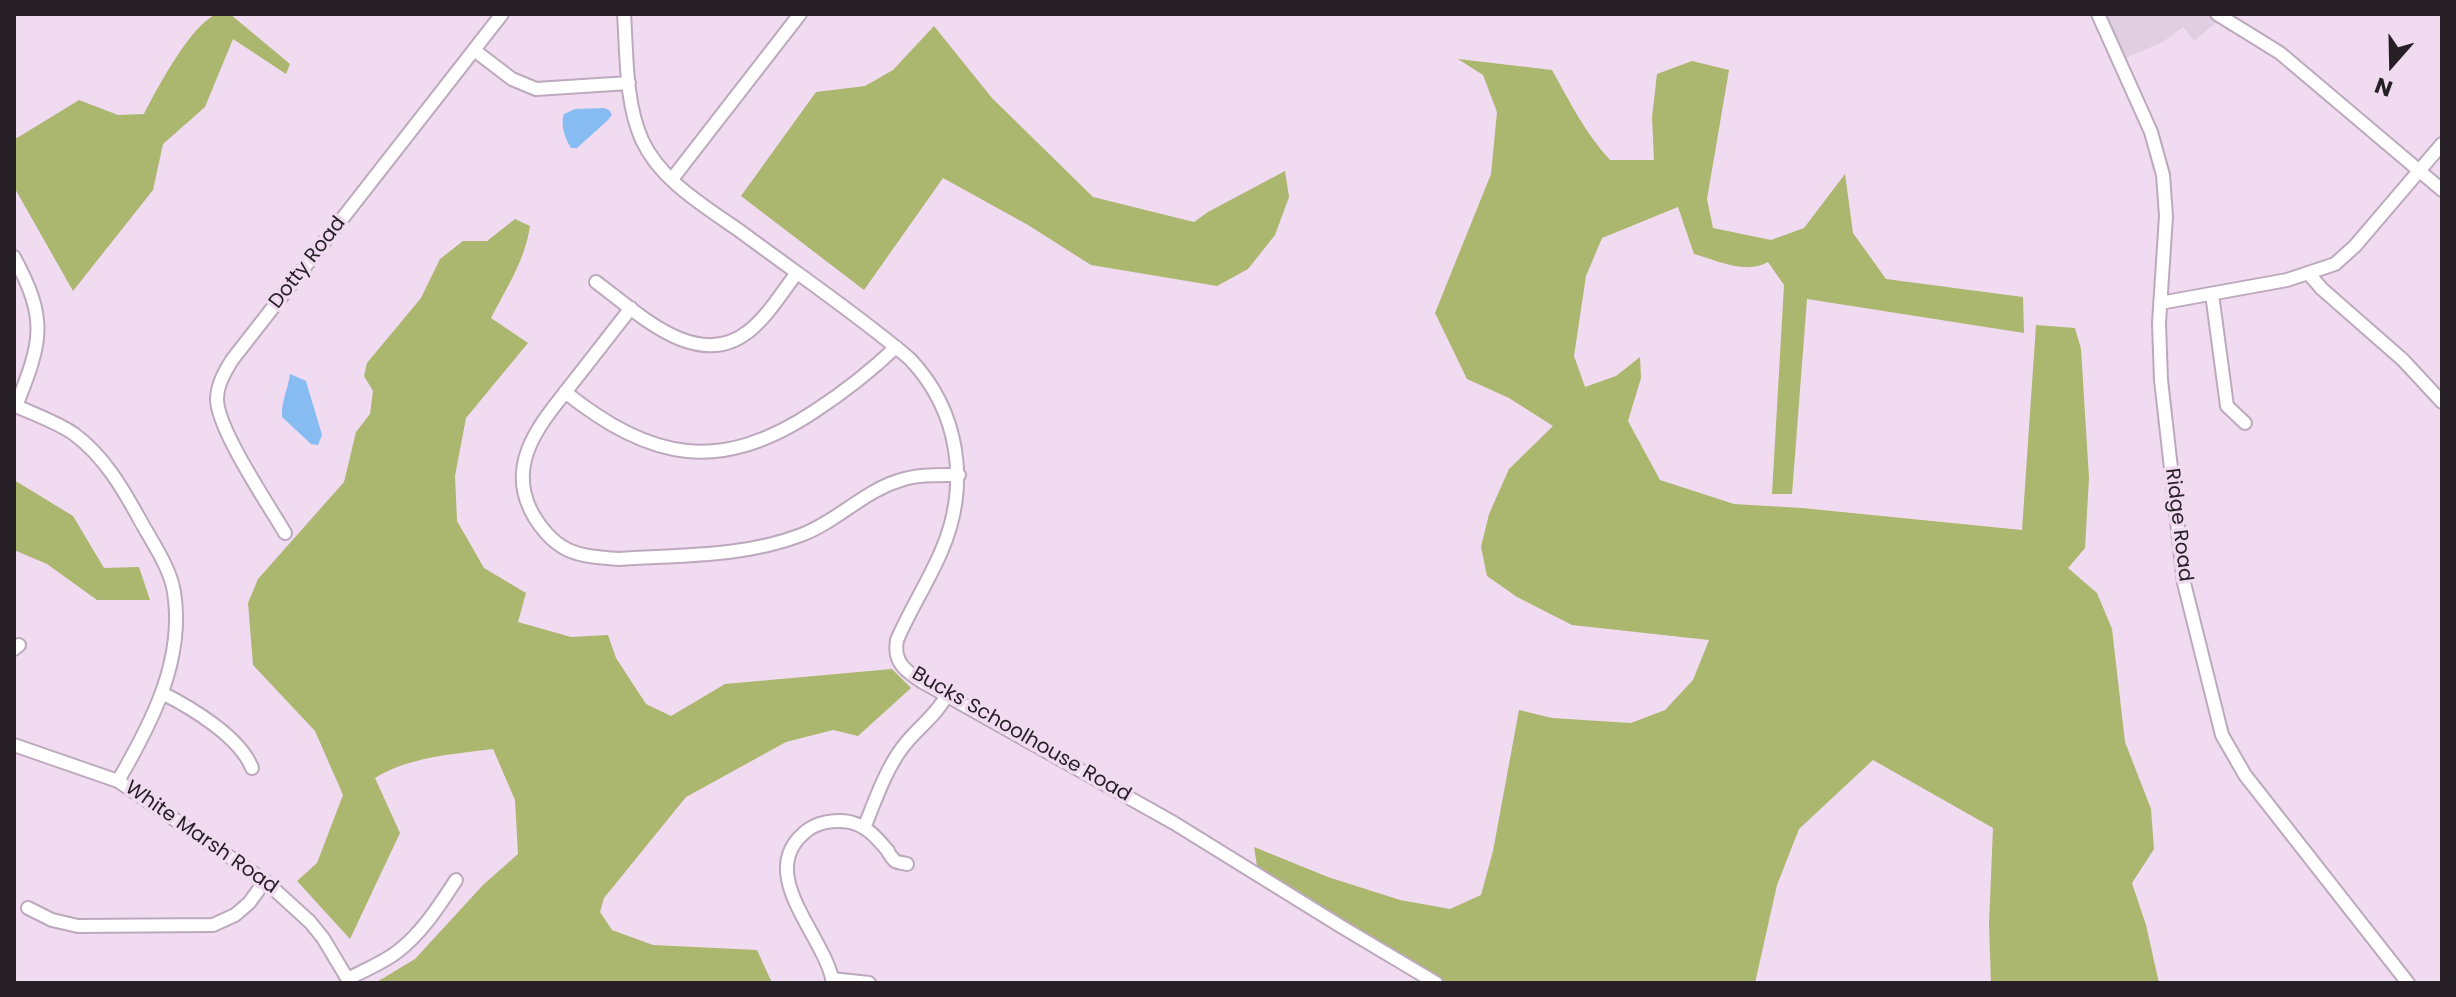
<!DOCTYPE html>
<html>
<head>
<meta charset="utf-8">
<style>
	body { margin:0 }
	#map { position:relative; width:2456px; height:997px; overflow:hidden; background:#f1dbf0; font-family:Poppins,sans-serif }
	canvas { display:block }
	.frame { position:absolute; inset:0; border:16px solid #261f26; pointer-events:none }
	.north { position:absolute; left:2352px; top:24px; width:80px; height:80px; -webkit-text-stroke:6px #f1dbf0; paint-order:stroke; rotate:200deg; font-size:22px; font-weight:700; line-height:32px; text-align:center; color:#261f26 }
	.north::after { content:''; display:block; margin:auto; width:28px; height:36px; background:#261f26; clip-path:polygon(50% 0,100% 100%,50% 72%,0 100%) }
</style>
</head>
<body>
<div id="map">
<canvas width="2456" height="997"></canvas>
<div class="frame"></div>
<div class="north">N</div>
</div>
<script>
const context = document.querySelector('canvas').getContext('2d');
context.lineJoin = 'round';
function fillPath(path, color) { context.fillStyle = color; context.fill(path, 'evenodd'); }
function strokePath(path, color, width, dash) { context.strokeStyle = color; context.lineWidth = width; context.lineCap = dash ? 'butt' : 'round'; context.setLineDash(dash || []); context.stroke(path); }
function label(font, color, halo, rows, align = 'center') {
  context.font = font + ' Poppins,sans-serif'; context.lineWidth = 7; context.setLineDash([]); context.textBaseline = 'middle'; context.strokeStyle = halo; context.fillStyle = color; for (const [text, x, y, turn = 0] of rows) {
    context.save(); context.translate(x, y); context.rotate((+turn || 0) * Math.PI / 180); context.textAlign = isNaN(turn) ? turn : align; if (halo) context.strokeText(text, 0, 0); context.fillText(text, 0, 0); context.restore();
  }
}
fillPath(new Path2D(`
	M2105,14H2208L2219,20L2194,41L2183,27L2163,42L2125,58Z`), '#e0cfe1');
fillPath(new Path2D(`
	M217,14H230L290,64L286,74L233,39L205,107L163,144L153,190L73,291L14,187V136L17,138L79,100L118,115L144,114C157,89 191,24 217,14Z
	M934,26L992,98L1093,197L1194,222L1208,212L1285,171L1289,197L1275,235L1248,269L1217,286L1091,265L1028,225L943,178L864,290L741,196L816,92L865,86L893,70Z
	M1458,59L1552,70C1570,102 1585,133 1610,160H1654L1652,117L1657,74L1692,61L1729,70L1707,199L1713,228L1771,240L1804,228L1845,174L1853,233L1886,279L2023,297L2024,333L1807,299L1792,494H1772L1784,285L1768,262C1746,275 1716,260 1694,254L1678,207L1602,238L1586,276L1574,356L1585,387L1616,376L1640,357L1641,378L1628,421L1660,480L1734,504L1802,508L2022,530L2036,325L2075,328L2081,349L2089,478L2085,548L2068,568L2097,593L2112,629L2125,742L2151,809L2154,849L2132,883L2146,925L2159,983H1991L1989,924L1993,828L1873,760L1799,829L1777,885L1755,983H1446L1257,866L1254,847L1328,877L1400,900L1450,909L1481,895L1493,851L1519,710L1552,718L1631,723L1665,710L1693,680L1709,640L1572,625L1517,597L1487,576L1481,547L1489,514L1509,469L1553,426L1509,398L1467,379L1435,313L1491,174L1497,112L1483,75Z
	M515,219L530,226C525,260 507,287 491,318L528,343L466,418L455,476L457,521L484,568L526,593L518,622L571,637L608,635L616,658L646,704L671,716L725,684L892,669L911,688L858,736L833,730L786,742L686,797L604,898L600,912L612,930L653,945L757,950L772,983H375L415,959L483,885L518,854L515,800L493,749C454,754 408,757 375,778L400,833L350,939L297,881L317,863L343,795L315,731L253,665L248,603L258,579L344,482L356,432L370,414L373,391L364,376L367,363L421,298L440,259L463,241H487Z
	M14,480L73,516L104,568L139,567L150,600H97L47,564L14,550Z`), '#abb66e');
fillPath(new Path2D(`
	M604,108L609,110L612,115L608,120L577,148H571C565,139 560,124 564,114L575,109Z
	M290,374L306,381L322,435L318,445L311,444L282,417C281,402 288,389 290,374Z`), '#87bcf2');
const minor = new Path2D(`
	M624,14C627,55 625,102 642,140C661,182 708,208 744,234C799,275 857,314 910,359C960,412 970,486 941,552C928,582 910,610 897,640C893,661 904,670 921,681L1174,823L1342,927L1436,983
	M2098,14L2151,132L2163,175L2166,216L2159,323L2161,380L2184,583L2222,735L2245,775L2408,983
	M2217,14L2280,53L2442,190
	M474,50L512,79L536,89L629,83
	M672,179L800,14
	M14,257C48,320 42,341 16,406
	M2309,274L2322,289L2403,360L2442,402
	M596,282C637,312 697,373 749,331C768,316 782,292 797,273
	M2212,294L2227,406L2245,423
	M2160,303L2287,280L2335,264L2355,246L2442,144
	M631,308C612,332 593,357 574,381C542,422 502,464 535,518C558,554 578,556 619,559C680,555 744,557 801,535C836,522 863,492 898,481C917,474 938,475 959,475
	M565,392C652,461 720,474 815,411C844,392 871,371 896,347
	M14,405C33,414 57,422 74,434C104,456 123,489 140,520C152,542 170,567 174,592C185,660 151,724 118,781
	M285,533C268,504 218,430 217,400C217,385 224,373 232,360L502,14
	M14,649L19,645
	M162,693C192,708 240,737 252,768
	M14,745L118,781L265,881L310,922L323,938L350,983
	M864,828C875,801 885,771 902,748C916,729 936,716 947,695
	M28,908L52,920L78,926L213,925L235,915L249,903L265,881
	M348,979C364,970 383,963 397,952C422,933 439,906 456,880
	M832,979L869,983
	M833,983C826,937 755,875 804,833C816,822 834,819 850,822C867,826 877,838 888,851C888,853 894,860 895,861C899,863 903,863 907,864`);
strokePath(minor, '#bda9bd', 16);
strokePath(minor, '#fff', 12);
label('20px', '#261f26', '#f1dbf0', [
	["Dotty Road",308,263,-52],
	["Ridge Road",2178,525,83],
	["Bucks Schoolhouse Road",1021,735,30],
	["White Marsh Road",201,838,35]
]);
</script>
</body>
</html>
